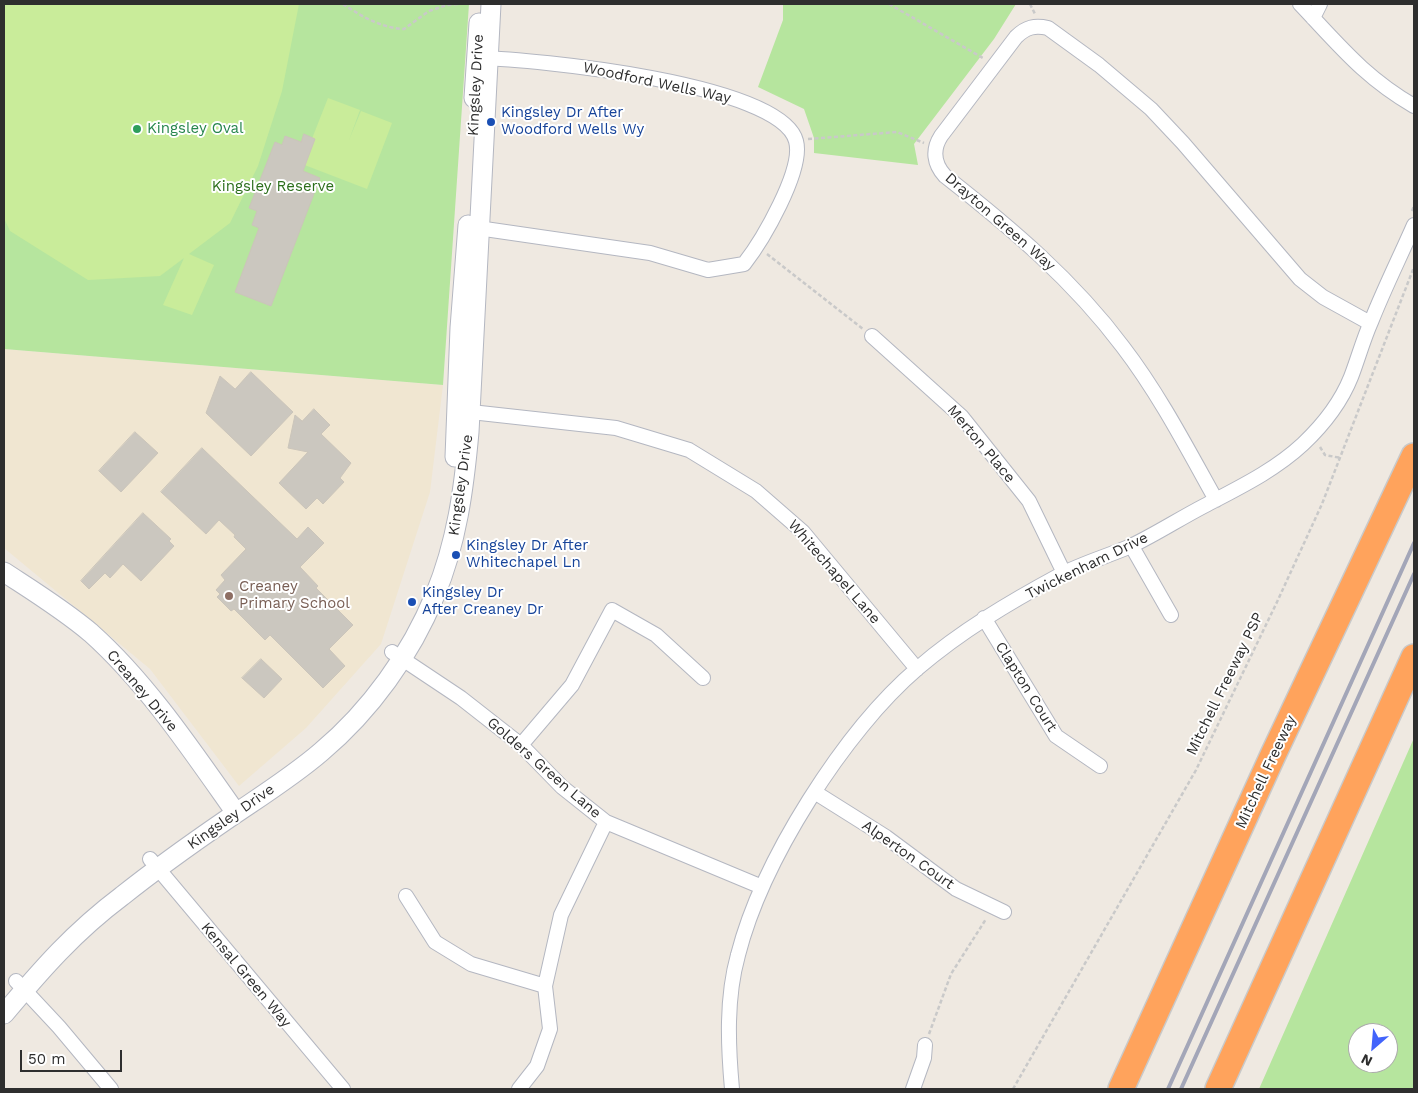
<!DOCTYPE html>
<html>
<head>
<meta charset="utf-8">
<style>
	body { margin:0 }
	#map { position:relative; width:1418px; height:1093px; overflow:hidden; background:#efe9e1; font-family:"Work Sans",sans-serif }
	canvas { display:block }
	.frame { position:absolute; inset:0; border:5px solid #2e2e2e; pointer-events:none }
	.north { position:absolute; left:1348px; top:1023px; width:50px; height:50px; box-sizing:border-box; background:#fff; border:1px solid #ababab; border-radius:50%; rotate:207deg; font-size:14px; font-weight:700; line-height:20px; text-align:center; color:#2e2e2e }
	.north::after { content:''; display:block; margin:auto; width:18px; height:22px; background:#4264fb; clip-path:polygon(50% 0,100% 100%,50% 72%,0 100%) }
	.scale { position:absolute; left:20px; top:1050px; width:102px; height:22px; box-sizing:border-box; border:2px solid #2e2e2e; border-top:0; padding-left:6px; font-size:15px; line-height:18px; white-space:nowrap; color:#2e2e2e; -webkit-text-stroke:4px #fff; paint-order:stroke }
</style>
</head>
<body>
<div id="map">
<canvas width="1418" height="1093"></canvas>
<div class="frame"></div>
<div class="north">N</div>
<div class="scale">50 m</div>
</div>
<script>
const context = document.querySelector('canvas').getContext('2d');
context.lineJoin = 'round';
function fillPath(path, color) { context.fillStyle = color; context.fill(path, 'evenodd'); }
function strokePath(path, color, width, dash) { context.strokeStyle = color; context.lineWidth = width; context.lineCap = dash ? 'butt' : 'round'; context.setLineDash(dash || []); context.stroke(path); }
function label(font, color, halo, rows, align = 'center') {
  context.font = font + ' "Work Sans",sans-serif'; context.lineWidth = 4; context.setLineDash([]); context.textBaseline = 'middle'; context.strokeStyle = halo; context.fillStyle = color; for (const [text, x, y, turn = 0] of rows) {
    context.save(); context.translate(x, y); context.rotate((+turn || 0) * Math.PI / 180); context.textAlign = isNaN(turn) ? turn : align; if (halo) context.strokeText(text, 0, 0); context.fillText(text, 0, 0); context.restore();
  }
}
fillPath(new Path2D(`
	M4,349L443,385L430,492L381,644L306,728L239,786L150,669L4,548Z`), '#f0e6d1');
fillPath(new Path2D(`
	M4,4H469L443,385L4,349Z
	M783,4H1016L994,39L914,144L918,165L814,153V138L804,109L758,87L783,20Z
	M1414,738V1089H1259ZM1358,1033H1388V1063H1358Z`), '#b6e59e');
fillPath(new Path2D(`
	M4,4H299L282,91L258,166L230,223L189,254L214,265L192,315L163,305L184,258L160,276L88,280L10,231L4,218Z
	M328,98L360,110L349,140L361,111L392,123L367,189L302,164Z`), '#c9ec9a');
const building = new Path2D(`
	M304,134L315,139L303,171L320,178L271,306L235,292L259,228L252,225L257,211L249,208L275,142L282,145L285,136L301,142Z
	M251,372L293,412L251,456L206,413L220,376L235,389Z
	M314,409L330,425L321,434L351,463L340,478L344,482L323,504L317,498L306,509L279,483L308,452L288,448L295,415L302,421Z
	M135,432L158,453L121,492L99,471Z
	M202,448L297,539L308,527L324,543L300,567L318,586L316,588L353,625L329,649L345,666L323,688L270,635L265,640L234,609L231,611L217,597L220,594L216,590L225,580L221,575L246,549L234,537L235,535L219,520L206,534L161,492Z
	M143,513L171,539L169,541L174,546L141,581L123,564L110,578L105,573L89,589L81,581Z
	M261,659L282,679L264,698L242,678Z`);
fillPath(building, '#cbc7bf');
strokePath(building, '#cbc5ba', 1);
const street = new Path2D(`
	M1300,4C1339,45 1364,77 1414,106
	M1313,18L1320,4
	M471,227L650,253L708,270L744,264C762,241 804,170 796,141C781,83 533,59 479,58
	M872,336L962,417L1029,501L1064,573
	M462,411L616,428L689,450L756,491L803,532L917,669
	M1216,500C1187,448 1159,394 1123,347C1073,280 1010,227 945,176C934,164 932,150 941,136L1016,37C1026,27 1035,25 1048,28L1099,65L1151,109L1183,143L1300,279L1323,297L1370,323
	M1131,545L1171,615
	M984,618L1056,736L1100,766
	M392,652L461,698L521,745L562,787L606,822L762,887
	M521,745L572,685L612,610L656,635L703,678
	M816,793L886,837L956,889L1004,912
	M150,859L343,1089
	M406,896L435,942L471,964L545,986
	M16,981L59,1027L111,1089
	M519,1089L537,1066L550,1029L545,986L561,915L606,822
	M732,1089C728,1045 726,998 738,955C762,861 844,731 918,668C961,631 1010,602 1060,575C1083,563 1108,556 1131,546C1156,534 1179,519 1204,506C1238,488 1274,471 1303,444C1322,426 1341,402 1351,377C1358,359 1363,340 1371,322C1384,289 1400,257 1414,225
	M913,1089L924,1058L925,1045`);
const secondary = new Path2D(`
	M474,98L479,23
	M455,457L460,328L468,225
	M4,572C33,591 64,610 91,633C147,683 193,752 236,813
	M4,1014C42,969 74,932 122,896C156,869 191,844 226,820C258,798 292,777 321,752C370,711 411,654 435,595C457,542 464,488 469,432L491,4`);
const highway = new Path2D(`
	M1121,1089L1273,755L1414,456
	M1218,1089L1414,657`);
strokePath(street, '#b4b7c1', 16);
strokePath(secondary, '#b4b7c1', 21);
strokePath(highway, '#c9c9c9', 28);
strokePath(new Path2D(`
	M343,4C361,16 381,28 404,29L429,11L447,5L459,4
	M889,4L983,58
	M1030,4L1035,14
	M808,139L897,132L924,143
	M1412,211L1414,206
	M767,254L863,329
	M1320,447L1325,455L1341,458
	M929,1034L951,974L986,919
	M1013,1089L1196,770L1277,602L1322,504L1414,267`), '#c9c9c9', 2.5, [4, 2.5]);
strokePath(street, '#fff', 14);
strokePath(secondary, '#fff', 19);
strokePath(highway, '#ffa35c', 25);
strokePath(new Path2D(`
	M1168,1089L1414,543
	M1181,1089L1414,574`), '#a3a6b8', 4);
for (const [x, y, r, color] of [
	[491,122,5,"#1a4fb4"],
	[137,129,5,"#2e9e5b"],
	[456,555,5,"#1a4fb4"],
	[229,596,5,"#8d6e63"],
	[412,602,5,"#1a4fb4"]
]) { const dot = new Path2D(); dot.arc(x, y, r, 0, 2 * Math.PI); context.fillStyle = color; context.fill(dot); strokePath(dot, '#fff', 2); }
label('15px', '#2e2e2e', '#fff', [
	["Woodford Wells Way",657,83,12],
	["Kingsley Drive",476,85,-87],
	["Drayton Green Way",1000,222,41],
	["Merton Place",981,444,50],
	["Kingsley Drive",461,485,-82],
	["Twickenham Drive",1087,566,-26],
	["Whitechapel Lane",834,572,49],
	["Mitchell Freeway PSP",1225,684,-64],
	["Clapton Court",1026,687,58],
	["Creaney Drive",142,691,50],
	["Golders Green Lane",544,768,41],
	["Mitchell Freeway",1266,772,-65],
	["Kingsley Drive",231,817,-35],
	["Alperton Court",908,855,35],
	["Kensal Green Way",246,975,50]
]);
label('15px', '#164399', '#fff', [
	["Kingsley Dr After",501,113],
	["Woodford Wells Wy",501,130],
	["Kingsley Dr After",466,546],
	["Whitechapel Ln",466,563],
	["Kingsley Dr",422,593],
	["After Creaney Dr",422,610]
], 'left');
label('15px', '#27864d', '#fff', [
	["Kingsley Oval",147,129]
], 'left');
label('15px', '#2c6e1b', '#fff', [
	["Kingsley Reserve",273,187]
]);
label('15px', '#785e54', '#fff', [
	["Creaney",239,587],
	["Primary School",239,604]
], 'left');
</script>
</body>
</html>
